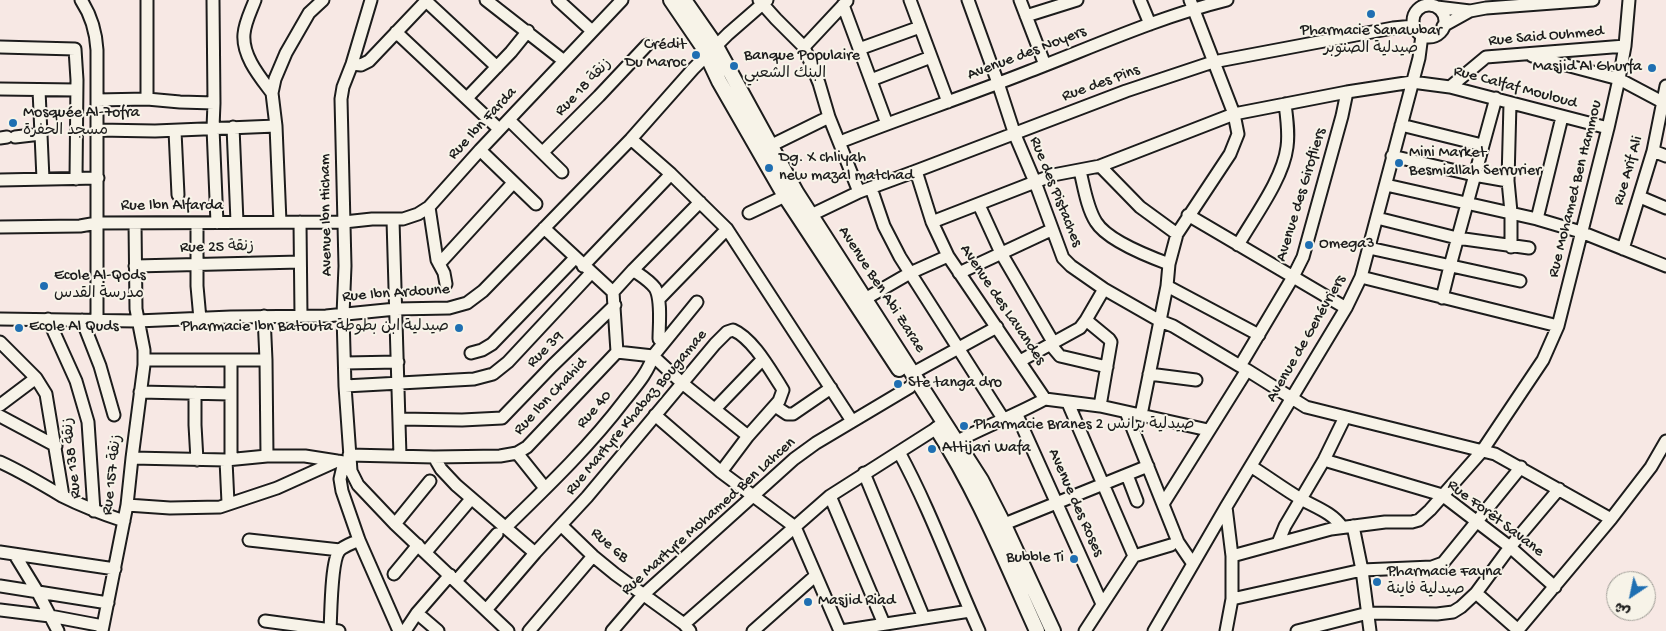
<!DOCTYPE html>
<html>
<head>
<meta charset="utf-8">
<style>
	body { margin:0 }
	#map { position:relative; width:1666px; height:631px; overflow:hidden; background:#f7e8e4; font-family:"Gochi Hand","Playpen Sans Arabic",sans-serif }
	canvas { display:block }
	.north { position:absolute; left:1606px; top:571px; width:50px; height:50px; box-sizing:border-box; background:#f7f3e8; border:1px solid #9f9d96; border-radius:50%; rotate:214deg; font-size:14px; font-weight:700; line-height:20px; text-align:center; color:#1c1c1c }
	.north::after { content:''; display:block; margin:auto; width:18px; height:22px; background:#1f6fb2; clip-path:polygon(50% 0,100% 100%,50% 72%,0 100%) }
</style>
</head>
<body>
<div id="map">
<canvas width="1666" height="631"></canvas>
<div class="north">ش</div>
</div>
<script>
const context = document.querySelector('canvas').getContext('2d');
context.lineJoin = 'round';
function strokePath(path, color, width, dash) { context.strokeStyle = color; context.lineWidth = width; context.lineCap = dash ? 'butt' : 'round'; context.setLineDash(dash || []); context.stroke(path); }
function label(font, color, halo, rows, align = 'center') {
  context.font = font + ' "Gochi Hand","Playpen Sans Arabic",sans-serif'; context.lineWidth = 4; context.setLineDash([]); context.textBaseline = 'middle'; context.strokeStyle = halo; context.fillStyle = color; for (const [text, x, y, turn = 0] of rows) {
    context.save(); context.translate(x, y); context.rotate((+turn || 0) * Math.PI / 180); context.textAlign = isNaN(turn) ? turn : align; if (halo) context.strokeText(text, 0, 0); context.fillText(text, 0, 0); context.restore();
  }
}
const minor = new Path2D(`
	M81,0C91,15 96,32 97,50V320
	M213,0L214,103L213,128L217,223
	M255,0C251,11 245,22 244,34C242,56 260,77 272,93
	M371,0L352,64L343,87L341,99L345,266L343,315L345,386L351,471L358,485L395,524L508,631
	M486,0L564,61
	M558,0L592,31
	M759,0L776,19L804,47L819,83L829,117L859,192
	M910,0L948,102
	M968,0L998,83L1015,135L1035,182L1063,258L1071,266L1104,289L1160,321L1173,326L1240,366
	M1020,0L1045,65
	M1140,0L1150,24
	M426,1L497,67
	M843,5L887,124
	M1413 21a16 16 0 1 1 32 0a16 16 0 1 1-32 0Z
	M1437,7L1470,11L1486,8L1593,0
	M1026,16L1077,0
	M1443,26L1470,11
	M396,32L499,129
	M0,47L75,49L77,80L76,179
	M804,47L847,1
	M859,49L920,27
	M1532,56L1619,79L1666,104
	M352,64L361,65L369,61L427,0
	M871,80L931,57
	M1450,87L1486,57L1625,46
	M0,89L76,90
	M39,90L43,179
	M467,98L511,52L528,31
	M147,99V0
	M97,100L147,99L180,102L214,103
	M1510,103L1508,181L1511,212V247
	M509,120L562,172
	M1401,125L1482,145
	M233,127L237,222
	M98,130L155,131L276,126
	M175,131L178,195
	M15,137L41,134
	M0,138L7,137
	M631,139L671,174L727,229L852,421
	M840,142C903,117 967,96 1030,71C1095,46 1159,17 1227,0
	M770,146L829,117
	M480,150L536,204
	M1653,151L1666,156
	M543,152L599,96L647,45
	M1392,156L1474,175L1508,181
	M1100,166L1140,207L1177,234
	M916,171L932,222L948,256L1045,399
	M1080,171C1084,187 1087,208 1096,222C1107,240 1150,257 1169,264
	M0,180L98,178
	M1386,185L1537,219L1581,232L1666,266
	M871,188L884,226L900,257L1004,420
	M1640,197L1666,208
	M979,205L1001,253L1053,342
	M429,207L437,260L444,273L446,284
	M749,213L785,196
	M811,215L859,192L916,171L1126,91L1213,62L1393,28L1414,26
	M1188,215L1346,308
	M1377,218L1457,238L1529,248
	M1537,219L1562,117
	M393,220L400,456
	M280,222L276,126L272,93L275,79L286,53L309,13L323,0
	M300,222L301,316
	M932,222L1053,175L1100,166L1234,114L1347,92L1412,82L1450,87L1608,128
	M197,223V286L200,319
	M0,227L80,226L97,223L344,222L372,219H403L418,214L429,207L480,150L622,0
	M1238,245C1254,217 1283,179 1287,147C1289,133 1287,119 1285,104
	M1369,248L1520,281
	M1623,249L1653,151L1666,86
	M439,264L513,183
	M135,266L300,262
	M583,266L671,174
	M633,270C640,275 649,280 655,288C662,299 659,326 659,339
	M959,273L1051,230
	M1361,277L1558,326
	M1167,286L1259,335
	M613,292L633,270L700,202
	M1442,298L1450,266L1496,98
	M659,299L727,229
	M865,299L910,273L948,256
	M264,316L266,360L267,456
	M0,319L137,321L231,317L326,316L396,309L449,308L467,303L483,291L631,139L693,69L728,34L767,0
	M48,319L76,381L88,422L94,511
	M82,320L100,366L114,415
	M1086,320L1109,339L1111,342L1100,406
	M0,342L36,378L46,394L63,496
	M1050,344L1060,356L1107,367
	M617,352L653,356L682,383L748,436
	M471,353L482,350L492,344L575,258
	M144,360H266
	M231,361V459
	M1020,361L1080,328L1086,320L1104,289
	M345,363L398,362
	M1247,370L1306,407L1495,454L1611,519
	M913,373L997,327
	M1149,374L1196,380
	M345,386L474,379L493,374L508,362L591,273
	M140,392L230,394
	M195,393V425L197,460
	M1045,399L1100,406L1208,430
	M1068,403L1134,556
	M0,405L36,378
	M775,406L787,414H793L831,388
	M715,409L762,360
	M1126,412L1178,542L1193,564
	M655,415L721,472L795,527L840,631
	M1017,415L1102,604
	M1141,415L1167,286L1169,264L1177,234L1230,154L1238,134L1234,114L1190,0
	M0,416L56,446
	M399,419L462,420L502,418L552,366L615,305
	M950,445C981,428 1014,416 1045,399
	M899,452C930,509 952,571 979,631
	M517,453L545,488
	M349,455L434,457L500,456L517,453L527,447L617,352L613,292L544,228
	M434,457L441,469L456,485L535,553
	M132,458L226,460L267,456H305L337,461
	M226,460L228,503
	M1324,460L1442,495L1510,547L1555,587
	M0,462C22,472 42,484 62,496C82,506 103,514 124,521
	M344,462L340,479L342,491L359,540L399,631
	M1252,467C1268,477 1284,489 1301,499C1315,507 1333,513 1342,527
	M864,473L924,618
	M1127,475L1137,501
	M830,496L884,624
	M1163,504L1247,370L1240,366L1293,277L1303,257L1342,116L1347,92
	M127,505L170,508L220,507L277,488L337,461L350,463
	M395,524L430,481
	M562,526L593,556L615,574L684,624L690,631
	M1353,526L1362,570L1370,631
	M997,527L1148,466
	M505,528C546,488 589,447 624,401C635,387 648,373 653,356L697,302
	M249,540L340,550
	M1278,543L1285,526L1324,460L1345,417
	M0,552L115,569
	M426,552L471,499
	M15,555L37,591L58,631
	M1232,556L1331,529L1385,522H1412L1419,520L1430,510L1482,451L1543,360L1558,326L1608,128L1619,79L1625,46L1629,0
	M394,574L418,545
	M456,581L497,534
	M0,586L108,603
	M1476,593L1518,630
	M1232,599L1362,570L1432,567L1443,563L1521,467
	M0,610L50,616L103,626
	M486,610L535,553L587,497L715,344L727,332L733,330C752,338 769,368 780,385L783,390L779,401L748,436L721,472
	M417,613L438,631
	M265,621L339,631
	M684,624L830,496L943,424
	M330,630C331,614 331,562 339,551C343,546 353,543 359,540
	M102,631L127,505L132,458L144,365V350L136,309L135,223
	M405,631L417,613L450,575
	M529,631L593,556
	M612,631L643,595L794,459L816,443L910,387
	M753,631L815,576
	M841,631L970,611
	M1085,631L1134,556L1171,545
	M1154,631L1226,507L1346,308L1361,277L1419,58L1422,35
	M1226,631L1232,599V556L1226,507
	M1297,631L1368,613L1437,614L1453,612L1461,607L1476,593L1510,547L1559,489
	M1517,631L1611,519L1651,467L1666,441`);
const major = new Path2D(`
	M671,0L703,47L719,81L785,196L899,369
	M684,0L716,46L796,192L981,480L1004,525L1053,631
	M937,429C978,492 1006,563 1037,631`);
strokePath(minor, '#1c1c1c', 15);
strokePath(major, '#1c1c1c', 18);
strokePath(minor, '#f7f3e8', 11);
strokePath(major, '#f7f3e8', 14);
for (const [x, y, r, color] of [
	[1371,14,5,"#1f6fb2"],
	[696,55,5,"#1f6fb2"],
	[734,66,5,"#1f6fb2"],
	[1652,68,5,"#1f6fb2"],
	[13,123,5,"#1f6fb2"],
	[1399,163,5,"#1f6fb2"],
	[769,168,5,"#1f6fb2"],
	[1309,245,5,"#1f6fb2"],
	[44,286,5,"#1f6fb2"],
	[19,328,5,"#1f6fb2"],
	[459,328,5,"#1f6fb2"],
	[898,384,5,"#1f6fb2"],
	[964,426,5,"#1f6fb2"],
	[932,449,5,"#1f6fb2"],
	[1074,559,5,"#1f6fb2"],
	[1377,582,5,"#1f6fb2"],
	[808,602,5,"#1f6fb2"]
]) { const dot = new Path2D(); dot.arc(x, y, r, 0, 2 * Math.PI); context.fillStyle = color; context.fill(dot); strokePath(dot, '#f7f3e8', 2); }
label('16px', '#1c1c1c', '#f7f3e8', [
	["Pharmacie Sanawbar",1371,32,"center"],
	["صيدلية الصنوبر",1371,50,"center"],
	["Crédit",686,46,"right"],
	["Du Maroc",686,64,"right"],
	["Banque Populaire",744,57],
	["البنك الشعبي",744,75],
	["Masjid Al Ghurfa",1642,68,"right"],
	["Mosquée Al-7ofra",23,114],
	["مسجد الحفرة",23,132],
	["Mini Market",1409,154],
	["Besmiallah Serrurier",1409,172],
	["Dg. X chliyah",779,159],
	["new mazal matchad",779,177],
	["Omega3",1319,245],
	["Ecole Al-Qods",54,277],
	["مدرسة القدس",54,295],
	["Ecole Al Quds",29,328],
	["Pharmacie Ibn Batouta صيدلية ابن بطوطة",449,328,"right"],
	["Ste tanga dro",908,384],
	["Pharmacie Branes 2 صيدلية برانس",974,426],
	["Attijari Wafa",942,449],
	["Bubble Ti",1064,559,"right"],
	["Pharmacie Fayna",1387,573],
	["صيدلية فاينة",1387,591],
	["Masjid Riad",818,602]
], 'left');
label('16px', '#1c1c1c', '#f7f3e8', [
	["Rue Said Ouhmed",1546,37,-5],
	["Avenue des Noyers",1027,54,-21],
	["Rue des Pins",1101,84,-20],
	["Rue 18 زنقة",584,88,-46],
	["Rue Calfaf Mouloud",1515,88,15],
	["Rue Ibn Farda",483,124,-47],
	["Rue Arif Ali",1629,171,-74],
	["Rue Mohamed Ben Hammou",1576,189,-76],
	["Rue des Pistaches",1055,192,68],
	["Avenue des Girofliers",1302,195,-73],
	["Rue Ibn Alfarda",172,207],
	["Avenue Ibn Hicham",327,215,-91],
	["Rue 25 زنقة",217,248,-1],
	["Avenue Ben Abi Zarae",881,290,57],
	["Rue Ibn Ardoune",396,294,-4],
	["Avenue des Lavandes",1002,305,56],
	["Avenue de Genévriers",1307,339,-60],
	["Rue 39",546,350,-45],
	["Rue Ibn Chahid",551,397,-47],
	["Rue 40",595,410,-49],
	["Rue Martyre Khabaz Bougamae",637,413,-50],
	["Rue 138 زنقة",73,458,-96],
	["Rue 157 زنقة",113,475,-83],
	["Avenue des Roses",1075,503,66],
	["Rue Martyre Mohamed Ben Lahcen",709,517,-42],
	["Rue Forêt Savane",1495,519,37],
	["Rue 6B",609,546,41]
]);
</script>
</body>
</html>
